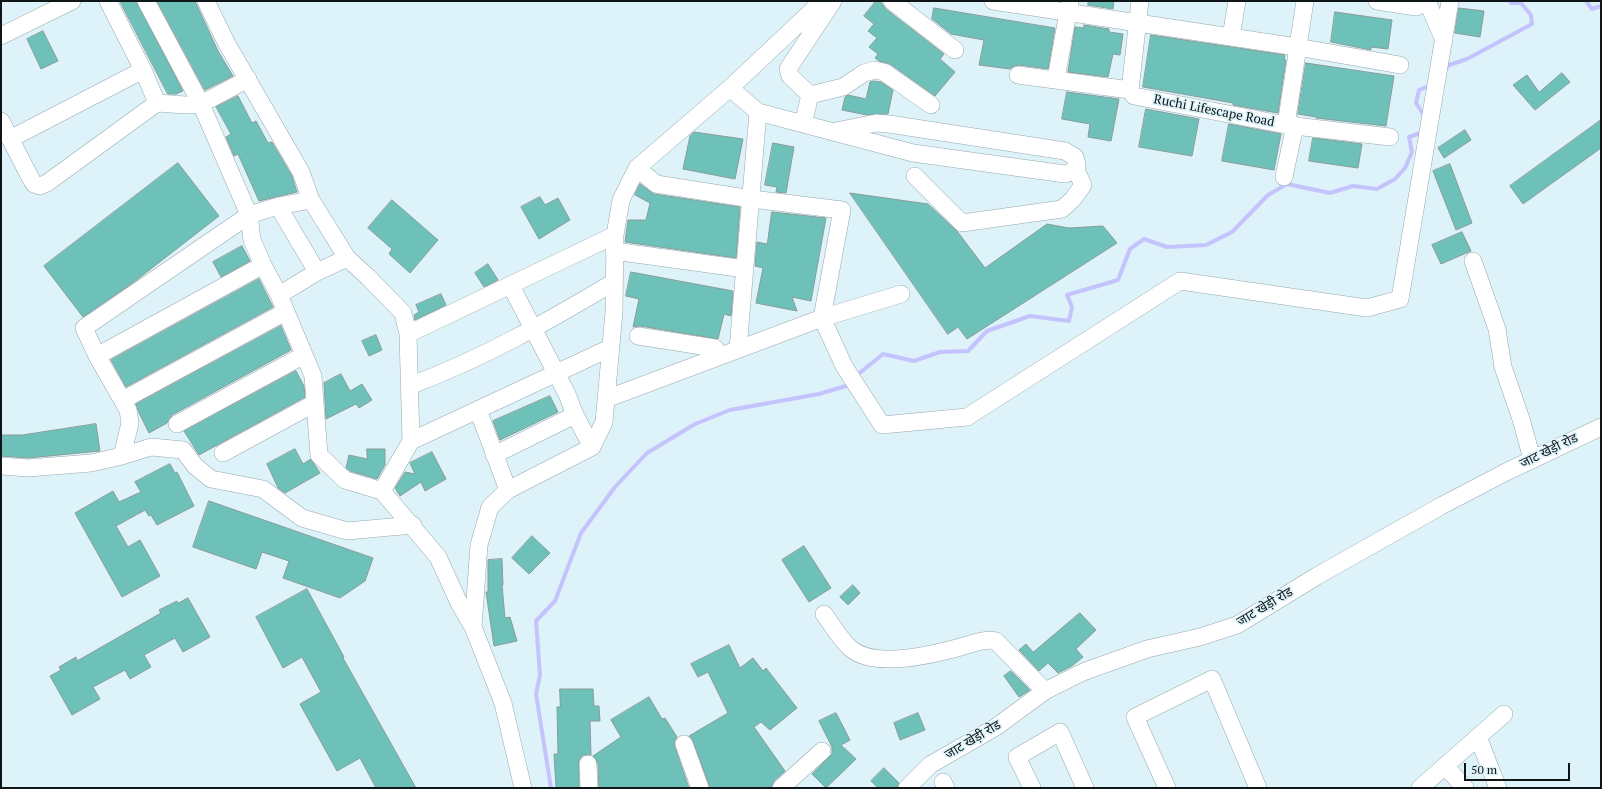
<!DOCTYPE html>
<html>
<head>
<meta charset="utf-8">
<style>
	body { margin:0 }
	#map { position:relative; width:1602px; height:789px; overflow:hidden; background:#def2f9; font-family:"PT Serif",serif }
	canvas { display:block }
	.frame { position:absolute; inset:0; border:2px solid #0f1618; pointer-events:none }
	.scale { position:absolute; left:1464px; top:763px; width:106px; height:18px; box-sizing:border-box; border:2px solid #0f1618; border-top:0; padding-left:5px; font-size:12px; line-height:14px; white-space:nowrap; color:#0f1618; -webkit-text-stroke:3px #def2f9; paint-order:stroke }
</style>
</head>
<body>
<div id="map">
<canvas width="1602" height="789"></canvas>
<div class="frame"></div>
<div class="scale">50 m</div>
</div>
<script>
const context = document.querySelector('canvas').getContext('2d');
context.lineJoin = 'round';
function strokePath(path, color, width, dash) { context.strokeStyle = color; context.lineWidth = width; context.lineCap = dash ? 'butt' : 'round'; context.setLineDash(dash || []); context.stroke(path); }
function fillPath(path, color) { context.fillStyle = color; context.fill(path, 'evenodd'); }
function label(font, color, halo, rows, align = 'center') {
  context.font = font + ' "PT Serif","Noto Sans Devanagari",serif'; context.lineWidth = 3.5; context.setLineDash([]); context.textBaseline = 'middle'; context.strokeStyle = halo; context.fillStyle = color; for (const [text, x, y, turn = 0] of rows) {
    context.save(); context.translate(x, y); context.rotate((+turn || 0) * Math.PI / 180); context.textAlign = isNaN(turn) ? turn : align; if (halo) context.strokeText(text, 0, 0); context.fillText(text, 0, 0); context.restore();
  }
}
strokePath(new Path2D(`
	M1586,1L1592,9L1601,6
	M1445,70L1449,65L1467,59L1532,24L1531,15L1521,3H1511L1510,1
	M1425,117L1416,103L1419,90L1432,85
	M856,376L883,354L914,361L940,352L968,351L987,331L1030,316L1069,321L1072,307L1067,295L1118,280L1130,249L1144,239L1167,247L1206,245L1232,232L1268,195L1287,184L1330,193L1353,186L1377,189L1395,179L1405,168L1412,152L1409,137L1423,132
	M551,788L536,694L540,675L536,621L555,601L581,533L615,487L647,453L695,424L730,410L819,394L846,386L850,382`), '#c4c3fe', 4);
const building = new Path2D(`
	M120,1H136L183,91L176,94H168Z
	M157,1H195L218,51L233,76L205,90Z
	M876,1H880L886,9L944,54L940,59L955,72L935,96L890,64L879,61L875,58L878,54L869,47L877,38L868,31L874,24L864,16Z
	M1089,1H1114L1113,9L1088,5Z
	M934,8L1055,28L1048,69L1019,65L1014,66L1010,69L979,65L984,40L951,34L932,19Z
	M1459,8L1484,11L1480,37L1455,33Z
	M1335,12L1392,20L1388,49L1371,47V50L1331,42Z
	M1084,25L1109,29V32L1123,34L1120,55L1113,54L1108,77L1068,72L1075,27L1084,28Z
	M43,31L58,61L41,69L27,39Z
	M1151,35L1285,55L1284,60H1286L1278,113L1233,105V103L1143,87Z
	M1306,63L1394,76L1386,126L1316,118V117L1298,114Z
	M1562,73L1570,82L1535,110L1513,85L1527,75L1539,92Z
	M873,81L881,82L893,90L888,114L867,115L842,110L845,97L848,95L866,99L870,82Z
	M1067,92L1119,99L1111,141L1088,137L1090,124L1062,119Z
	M238,96L252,123L256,121L268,143L272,142L292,176L297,192L259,201L238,154L234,156L226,137L231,134L216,107Z
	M1146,109L1199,119L1192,156L1139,147Z
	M1601,120V148L1523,204L1510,186Z
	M1229,124L1281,134L1274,170L1222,161Z
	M1465,130L1471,140L1444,158L1438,148Z
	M694,132L743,139L735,179L683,169L690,136Z
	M1313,138L1362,144L1358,168L1309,161Z
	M773,143L794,147L786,193L776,192L777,187L765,185Z
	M178,163L219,216L134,282L83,317L44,266Z
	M1450,164L1472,223L1456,230L1433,171Z
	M640,184L654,194L740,207L736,258L625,242L628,220H646L650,203L635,195Z
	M850,193L928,204L957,231L985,268L1047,224L1069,228L1103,226L1117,243L967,339L958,327L948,334Z
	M540,197L545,205L558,198L570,220L539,239L521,207Z
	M392,200L438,240L410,273L389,254L392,249L368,228Z
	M772,212L826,218L811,301L792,297L797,311L756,303L763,268L755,266L757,242L767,244Z
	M1462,232L1471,251L1441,264L1432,245Z
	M242,246L250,261L221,277L213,262Z
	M488,264L498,280L484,287L475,273Z
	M631,272L733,291L731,316L724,314L718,339L640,326L633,327L639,299L626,296Z
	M259,279L273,307L126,387L111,360Z
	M441,294L446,305L415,320L414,315L419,312L416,305Z
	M281,326L291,350L172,415L167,423L149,433L139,413L136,404Z
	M376,335L382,350L369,356L362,341Z
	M296,371L304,386L305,397L199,455L184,431Z
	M341,374L350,391L362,384L372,400L359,408L356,404L326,419L324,383Z
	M550,396L558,412L500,440L493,421Z
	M96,424L100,451L28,458L1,456V435H22Z
	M295,449L303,464L311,459L320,473L285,493L278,488L267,464Z
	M367,449H385V465L377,479L350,471L346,468L349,455L367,459Z
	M432,452L446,479L425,491L421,482L400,496L395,488L405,472L415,474L410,463Z
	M170,464L175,473L177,472L194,506L157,525L151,515L149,516L145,510L116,526L128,547L140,540L160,576L122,597L75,513L113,491L119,502L141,492L135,482Z
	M209,501L373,558L365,581L340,598L283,578L289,561L262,552L256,569L193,547Z
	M532,536L550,553L529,574L512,558Z
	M804,546L831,588L809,602L782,560Z
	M502,559L503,585H502L505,618L510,617L517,641L494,646L486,592H488V560Z
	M853,585L860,593L848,605L840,597Z
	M307,589L344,657L343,658L416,788H376L360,758L337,771L300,704L321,692L302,657L283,668L256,617Z
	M188,598L210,637L183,652L175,638L144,655L151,667L130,679L125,670L93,687L100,699L72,715L50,676L61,670L59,667L76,657L77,661L161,613L159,610L177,601L178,603Z
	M1080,613L1096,630L1076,649L1083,657L1072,666L1058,673L1048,663L1039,671L1019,650L1026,644L1033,652Z
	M729,645L740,668L753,658L763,671L766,668L797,708L770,730L761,722L754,727L785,771L774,781L771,788H710L693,741L689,736L728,713L708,672L698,677L691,664Z
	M1011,671L1030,690L1019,697L1004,676Z
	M560,689H593L594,706H599L600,721H590L591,755H583L579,760V788H556L554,754H558L557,707H560Z
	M649,697L662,719L665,718L677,737L674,742L675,747L689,788H599L598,764L593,756L621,737L611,720Z
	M836,713L850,740L841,745L856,759L826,788L812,774L832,754V747L819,721Z
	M918,713L925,730L900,740L894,723Z
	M884,768L899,783L897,788H878L871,781Z`);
fillPath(building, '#6ec1b9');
strokePath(building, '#889c99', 1);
const street = new Path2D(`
	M108,1L143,70L157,103L185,105L201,104L248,79
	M146,1L201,104L249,215L252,240L263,265L279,295L313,376L319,455L345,480L382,491L438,557L460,605L473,627
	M206,1L227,44L301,172L311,200L347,258L368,277L403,313L408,334L411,441L382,491
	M892,1L955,50
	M993,1L1297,47L1400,65
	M1140,1L1130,90L1134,96L1286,125L1390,137
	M1377,1L1416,7L1427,1
	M1427,1L1444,40
	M1,36L72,1
	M1231,37L1237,1
	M1018,75L1130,90
	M1056,79L1070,1
	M730,88L758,112L913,153L1065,174L1076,170L1083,185L1073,199L1062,209L962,223L915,176
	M810,95L843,87L864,73L874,70L884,72L931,105
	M1,121L31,179L34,184L40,186L47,183L157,103
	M803,124L810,95L790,76L788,69L833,1
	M1286,125L1305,1
	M836,131L876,123L889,124L1065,151L1075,157L1077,165L1076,170
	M10,139L143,70
	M637,168L656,184L752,199L842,210L822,318L844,366L882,425L967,417L1180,281L1367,308L1400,299L1450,1
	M1284,177L1295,125
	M278,206L317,272
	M614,251L745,269
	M1473,261L1497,329L1503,367L1521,419L1532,459
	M279,295L317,272L347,258
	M408,334L615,235
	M638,336L715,348
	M738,349L758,112
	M97,356L263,265
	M409,386C482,359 547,322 614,282
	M606,399L822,318L901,294
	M123,400L285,312
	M478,410L508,490
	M575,415L592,447
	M177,424L304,355
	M411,441L610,348
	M223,453L315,403
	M494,455L575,415L567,394L511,286
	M122,456L130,423L128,410L97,356L84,328L249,215L278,206L311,200
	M1,466L28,468L91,463L122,456L151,447L183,450L195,466L211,479L263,489L302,518L347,531L413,525
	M824,614C832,625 840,639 850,648C874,669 930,655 957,648C969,645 984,638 996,641L1045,691
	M1478,737L1498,788
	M684,744L700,788
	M588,764L589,788
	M1445,766L1465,788
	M943,782L946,788
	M523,788L503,703L473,627L479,545L490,507L508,490L592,447L604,422L614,312L615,235L621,200L637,168L730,88L813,10L819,1
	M781,788L822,751
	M907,788L930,765L996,727L1045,691L1083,672L1147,649L1200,637L1237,625L1317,576L1441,506L1506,472L1601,427
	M1032,788L1017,757L1060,732L1085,788
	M1167,788L1135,717L1212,679L1258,788
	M1420,788L1504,714`);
strokePath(street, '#96a8af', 18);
strokePath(street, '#fff', 17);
label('13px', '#0f1618', '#def2f9', [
	["Ruchi Lifescape Road",1214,111,11],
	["जाट खेड़ी रोड",1549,451,-26],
	["जाट खेड़ी रोड",1265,607,-31],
	["जाट खेड़ी रोड",973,740,-31]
]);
</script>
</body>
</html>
